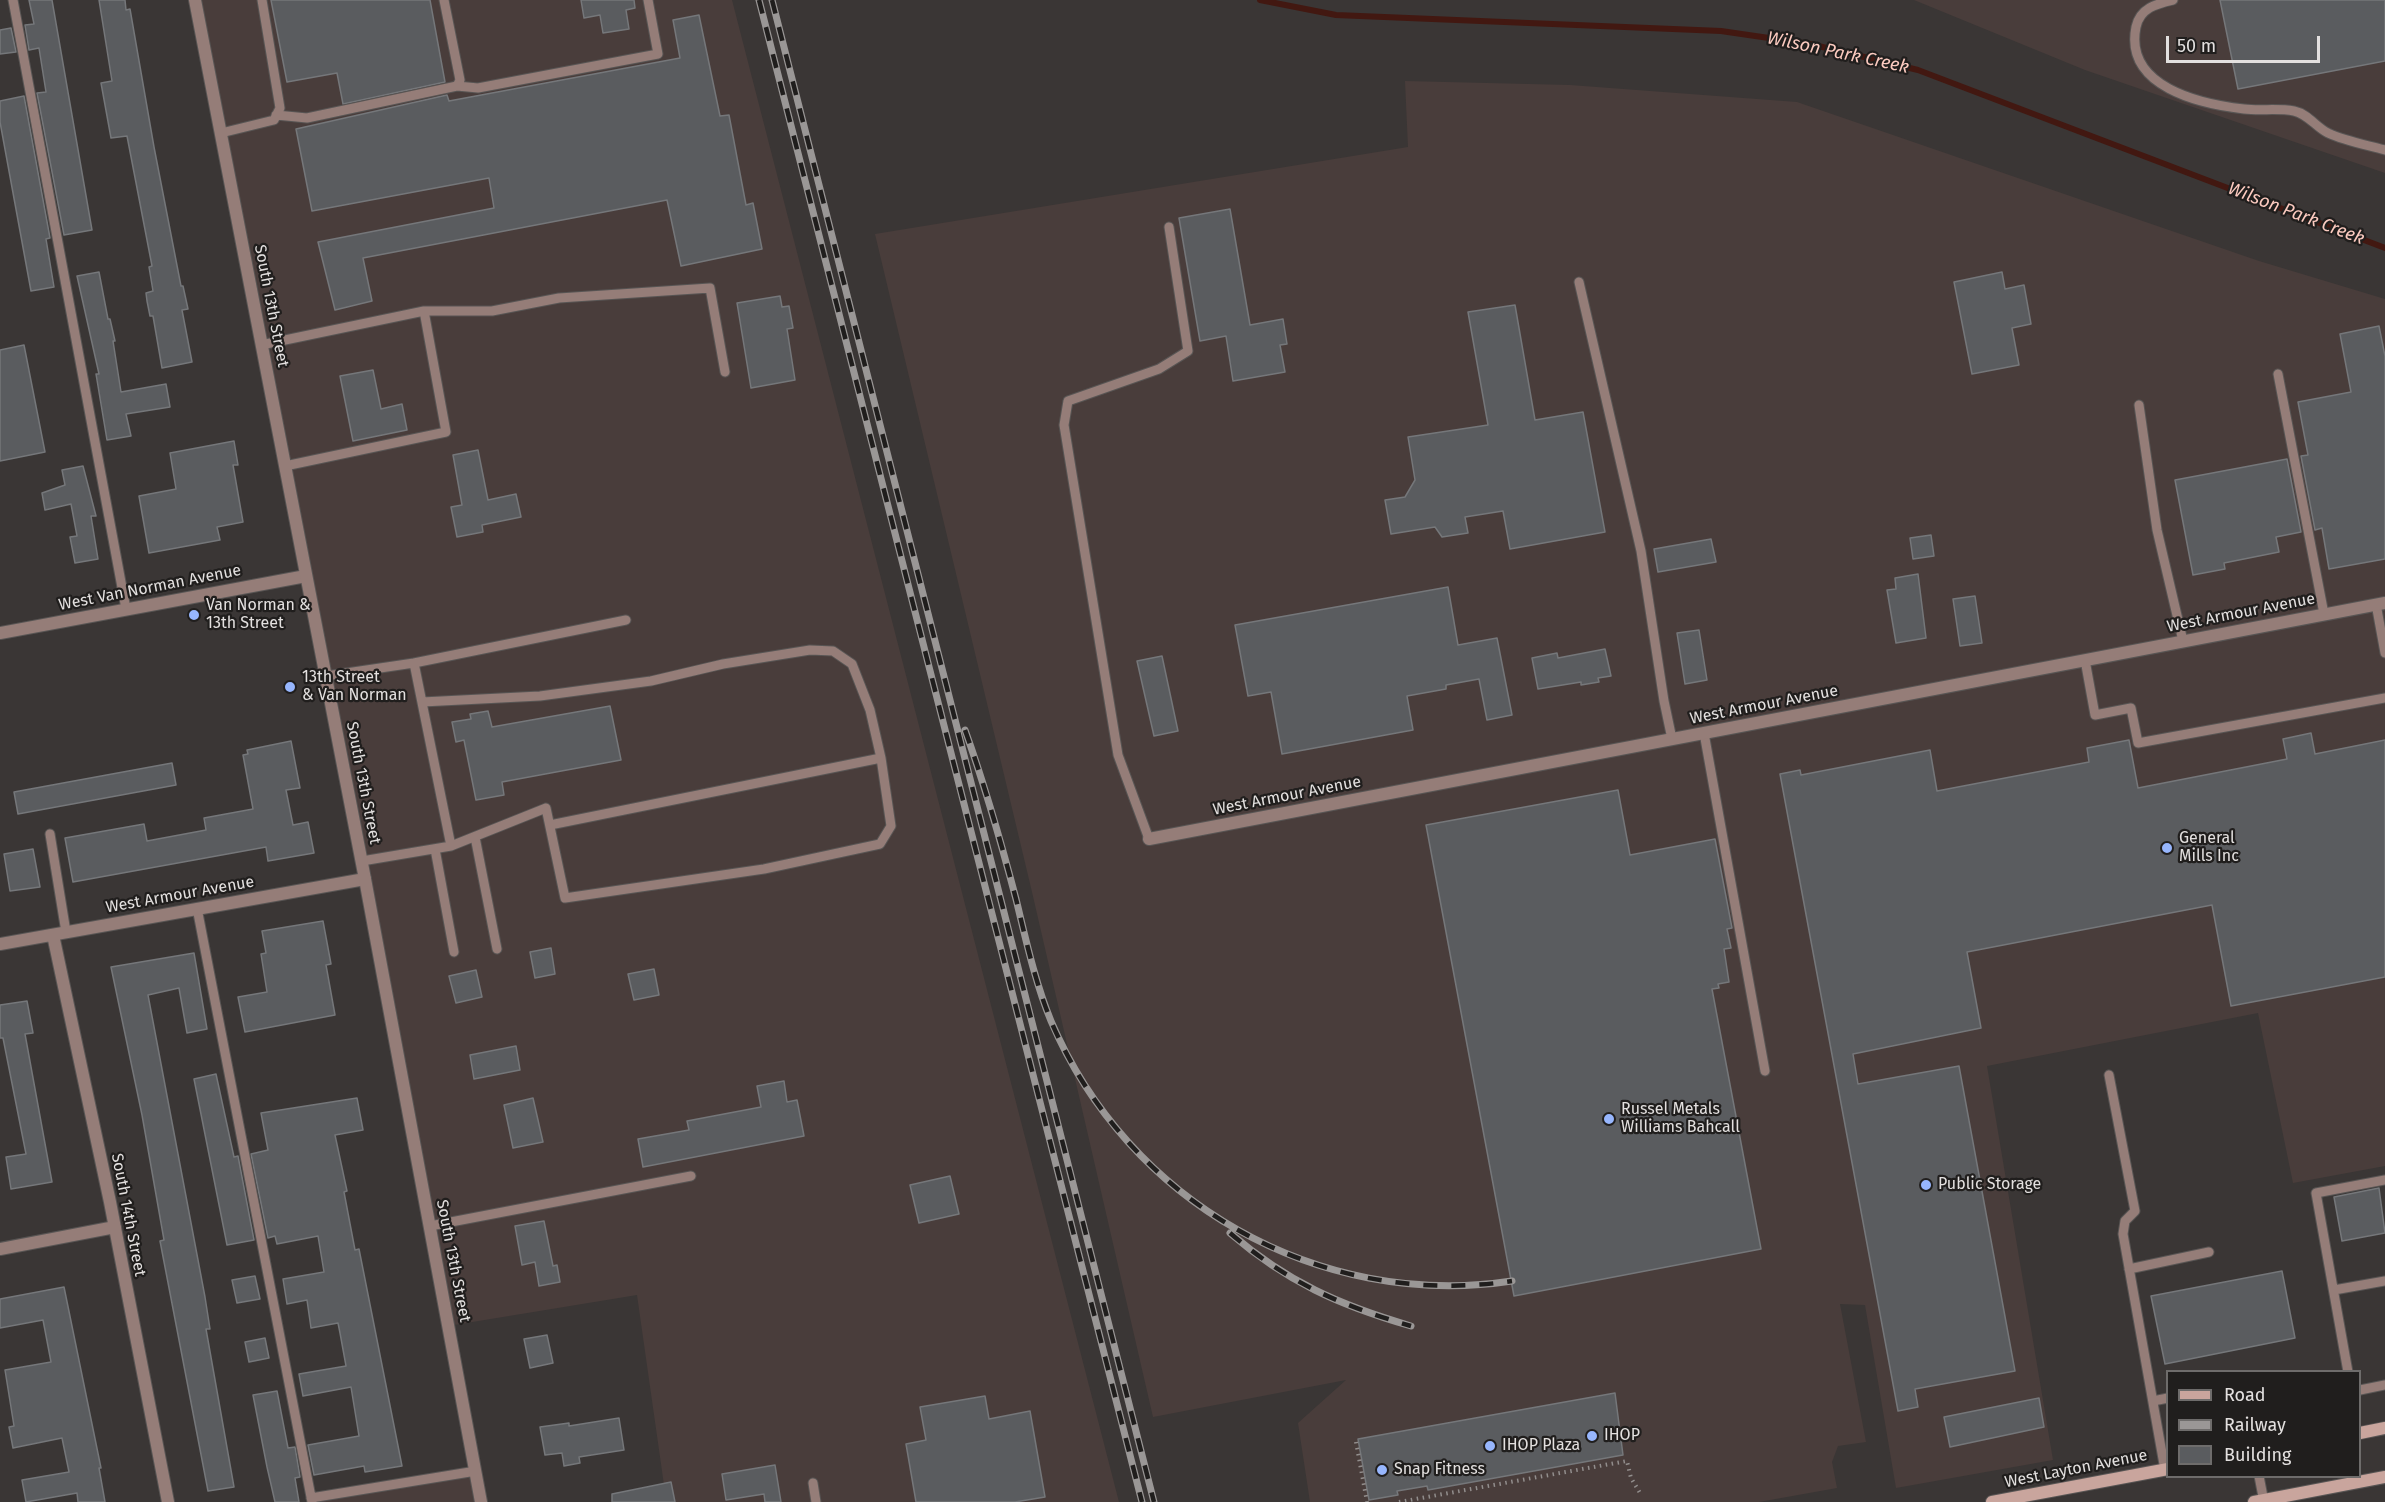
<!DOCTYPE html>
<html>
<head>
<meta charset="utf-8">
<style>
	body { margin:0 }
	#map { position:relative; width:2385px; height:1502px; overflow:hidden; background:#3a3635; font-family:"Fira Sans",sans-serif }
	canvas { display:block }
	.legend { position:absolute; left:2166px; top:1370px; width:195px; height:108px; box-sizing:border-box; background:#201e1d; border:2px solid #6e6c6b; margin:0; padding:8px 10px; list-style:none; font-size:18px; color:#e3e0df }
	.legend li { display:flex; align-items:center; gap:12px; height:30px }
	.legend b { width:30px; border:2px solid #6e6c6b }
	.scale { position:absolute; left:2166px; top:36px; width:154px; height:27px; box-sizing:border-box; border:3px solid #e3e0df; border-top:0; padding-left:8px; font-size:18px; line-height:21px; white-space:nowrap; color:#e3e0df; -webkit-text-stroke:4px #201e1d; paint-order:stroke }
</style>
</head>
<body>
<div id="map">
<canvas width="2385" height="1502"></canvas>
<ul class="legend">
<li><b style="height:8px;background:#c9a59d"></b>Road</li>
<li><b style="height:8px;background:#9a9796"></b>Railway</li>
<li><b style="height:16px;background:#5a5c5f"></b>Building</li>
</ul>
<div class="scale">50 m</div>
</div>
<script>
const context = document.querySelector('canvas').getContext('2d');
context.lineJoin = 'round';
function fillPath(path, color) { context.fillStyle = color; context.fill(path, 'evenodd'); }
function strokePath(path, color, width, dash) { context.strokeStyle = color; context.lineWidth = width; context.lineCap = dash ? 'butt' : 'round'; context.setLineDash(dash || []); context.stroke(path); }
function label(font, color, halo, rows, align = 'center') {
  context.font = font + ' "Fira Sans",sans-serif'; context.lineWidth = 4.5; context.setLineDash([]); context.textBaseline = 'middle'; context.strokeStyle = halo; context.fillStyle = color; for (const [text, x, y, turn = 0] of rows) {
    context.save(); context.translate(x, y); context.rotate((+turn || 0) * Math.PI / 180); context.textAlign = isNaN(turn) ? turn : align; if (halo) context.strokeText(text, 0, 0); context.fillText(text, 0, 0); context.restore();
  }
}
fillPath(new Path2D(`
	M195,0H732L1119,1502H609L665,1492L637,1295L448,1326Z
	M1914,0H2385V173L2085,70Z
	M1405,81L1570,85L1797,102L2259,261L2385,299V1166L2293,1183L2258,1013L1987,1066L2053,1460L1896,1488L1865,1305L1840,1304L1866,1442L1838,1446L1832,1462L1837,1488L1759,1502H1310L1298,1423L1346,1380L1153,1417L1032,892L875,234L1408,147Z
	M475,1466L481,1502H312L311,1498Z`), '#493d3b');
strokePath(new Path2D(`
	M1260,0L1336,15L1721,31L1810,44L1918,70L2385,248`), '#421811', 6);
const building = new Path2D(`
	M29,0H52L92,230L64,235L37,93L46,92L39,48L29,50L25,25L34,24Z
	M99,0H125L126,10L130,9L154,147L181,286H183L188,309L182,310L192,362L162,368L153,316H150L147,301L146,293L153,291L149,267L152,266L127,136L111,138L101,83L112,81Z
	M271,0H430L445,82L343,104L337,73L287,82Z
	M581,0H634L635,8L626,10L629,29L603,33L600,15L584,18Z
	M2220,0H2385V61L2238,89Z
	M699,15L720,116L729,115L746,205L753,203L762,249L681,266L667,200L363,258L372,301L335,310L318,242L494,208L489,178L312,211L296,129L447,95L449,101L680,58L673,20Z
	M11,28L16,52L0,54V30Z
	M24,96L50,238L46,239L54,287L31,291L0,122V101Z
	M1230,209L1250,325L1283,319L1287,344L1280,345L1285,372L1233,381L1226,336L1200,341L1179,218Z
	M99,272L108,319H110L115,341H113L121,392L166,384L170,407L126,414L131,436L107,440L96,374H99L77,276Z
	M2002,272L2005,289L2024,285L2031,324L2012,328L2019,365L1972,374L1954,282Z
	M780,296L782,307L789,306L793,328L787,329L795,380L751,388L737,303Z
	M1515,305L1535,420L1583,412L1605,532L1510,549L1503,511L1465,517L1468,533L1442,537L1435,527L1391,534L1385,500L1405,497L1415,480L1408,437L1488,425L1468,312Z
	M2379,326L2385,356V559L2329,569L2322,528L2315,530L2301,456L2308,455L2298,402L2351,392L2340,334Z
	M24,345L45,452L0,461V350Z
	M373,370L381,409L402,404L407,430L353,441L340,376Z
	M234,441L238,465H233L243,522L217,527L220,540L149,553L139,496L176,489L170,453Z
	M478,450L488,500L516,494L521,517L482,525L483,532L457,537L451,507L462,505L453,455Z
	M2287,459L2301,532L2276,537L2279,552L2224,563L2225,569L2193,575L2175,480Z
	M83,466L96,516H91L98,559L75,563L70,537L77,536L71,504L45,510L42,493L65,485L62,470Z
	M1931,535L1934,556L1913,559L1910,538Z
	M1711,539L1716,562L1658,572L1654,549Z
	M1918,574L1926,638L1896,643L1887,590L1896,589L1895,578Z
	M1448,587L1458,645L1497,638L1512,715L1487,720L1479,679L1446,685V689L1407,696L1413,730L1282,754L1271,692L1248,696L1235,625Z
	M1975,596L1982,643L1960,646L1953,599Z
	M1699,630L1707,680L1685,684L1677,633Z
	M1605,649L1611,676L1598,678L1599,682L1581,685V682L1538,689L1532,658L1557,653L1558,658Z
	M1162,656L1178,731L1154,736L1137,661Z
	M610,706L621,760L502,782L504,795L476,800L464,740L456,742L452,722L471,719L470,714L488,711L492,727Z
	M2311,733L2315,754L2385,740V977L2231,1006L2212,905L1967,952L1981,1028L1853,1054L1858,1084L1959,1066L2015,1371L1915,1389L1918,1407L1898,1411L1780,774L1800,770L1801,775L1930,750L1937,791L2089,762L2087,748L2129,740L2138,788L2287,759L2283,739Z
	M291,741L300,788L286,790L293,825L308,822L314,853L268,861L266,847L73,882L65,838L144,824L147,841L206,830L204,818L253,809L243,755L248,754L247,750Z
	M172,763L176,785L18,814L14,792Z
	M1618,790L1630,855L1715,839L1732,928L1727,929L1731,948L1724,949L1729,982L1718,984L1719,988L1712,989L1761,1249L1514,1296L1426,825Z
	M33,849L40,887L10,891L4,854Z
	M323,921L331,964L326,965L335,1015L245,1032L238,997L267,992L261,954L266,953L262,931Z
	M551,948L555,974L535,978L530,952Z
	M194,953L207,1029L187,1033L179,988L148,995L205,1297L210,1329H206L234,1487L208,1491L160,1241L164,1240L142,1115L111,967Z
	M654,969L659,995L634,1000L628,974Z
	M476,970L482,997L456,1003L449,976Z
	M27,1001L33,1033L25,1034L52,1182L11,1189L6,1157L26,1154L3,1038H0V1005Z
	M516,1046L520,1070L474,1079L470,1055Z
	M216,1074L234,1157L238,1156L254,1240L227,1245L194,1079Z
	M784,1081L787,1102L797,1100L804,1136L643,1167L638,1139L689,1130L687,1121L761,1107L757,1086Z
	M357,1098L363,1130L335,1135L347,1191L344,1192L355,1250L359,1249L402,1466L365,1472L364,1466L314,1475L308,1445L359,1436L351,1387L303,1396L299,1374L346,1366L340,1333L338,1323L311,1328L307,1300L287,1304L283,1279L324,1272L318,1236L277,1244L275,1236L268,1238L251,1154L268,1150L261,1113Z
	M533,1098L543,1142L513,1148L504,1105Z
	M950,1176L959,1214L919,1223L910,1185Z
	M2379,1188L2385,1233L2342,1241L2334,1197Z
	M544,1221L553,1266L557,1265L560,1282L539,1286L535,1262L522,1265L515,1226Z
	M2282,1271L2295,1338L2165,1364L2151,1296Z
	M255,1276L260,1299L237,1303L232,1280Z
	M64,1287L101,1468H99L105,1502H78L77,1493L26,1502L22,1480L69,1472L62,1438L13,1448L9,1427L14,1426L5,1370L51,1362L43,1320L0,1328V1299Z
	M547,1335L553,1363L530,1368L524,1339Z
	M265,1338L269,1358L249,1362L245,1342Z
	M277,1391L288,1448L295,1447L300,1477L295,1478L299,1502H275L267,1467L253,1395Z
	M1615,1393L1623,1455L1428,1490L1427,1486L1397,1491L1398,1495L1369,1500L1358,1439Z
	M985,1396L989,1419L1030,1411L1045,1497L1015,1502H916L906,1444L926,1440L920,1407Z
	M2039,1398L2044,1427L1950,1447L1944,1417Z
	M619,1418L624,1450L579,1457L580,1463L564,1466L562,1453L545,1455L540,1427L569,1423V1426Z
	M775,1465L781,1502H765L764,1494L726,1500L722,1474Z
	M671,1482L675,1502H612V1494Z`);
fillPath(building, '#5a5c5f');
strokePath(building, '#75777a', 1.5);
const service = new Path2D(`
	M13,0L126,609
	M2173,0C2156,4 2140,8 2136,27C2124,87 2200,104 2244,109C2261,111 2277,108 2294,111C2308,114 2316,127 2328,133C2345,141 2367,145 2385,150
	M457,86L478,88L658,54L648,0
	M276,115L307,118L457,86L460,80L444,0
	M221,133L274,120L280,108L262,0
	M1579,282L1641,551L1664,701L1672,739
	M424,311H492L559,298L710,288L725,372
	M261,345L424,311L446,432L285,466
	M2278,374L2324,614
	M2139,405L2157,530L2183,641
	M2376,604L2385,653
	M2085,660L2095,715L2131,708L2138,743L2385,698
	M326,676L414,663L626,620
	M422,702L540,696L651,681L723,664L810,650L833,651L852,664L870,710L881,758L891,826L880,844L764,869L565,898L546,808L451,846
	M1704,733L1765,1071
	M550,825L881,758
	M50,834L66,932
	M475,837L497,949
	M1149,839L1118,755L1064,425L1068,401L1159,369L1188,351L1169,227
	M435,849L454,952
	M362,861L451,846L414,663
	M197,908L312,1502
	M2109,1075L2135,1211L2125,1221L2123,1234L2165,1470
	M430,1226L691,1176
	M2129,1269L2209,1252
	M2334,1290L2385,1281
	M2348,1372L2316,1193L2385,1180
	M2360,1390L2385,1385
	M2153,1401L2168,1398
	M2259,1476L2264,1502
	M813,1483L816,1502
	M311,1498L476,1471`);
const minor = new Path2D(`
	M0,633L306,576
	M1149,839L2385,603
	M53,935L110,1202L168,1502
	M0,944L365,879
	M0,1249L115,1227`);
const tertiary = new Path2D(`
	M195,0L365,879L481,1502`);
const secondary = new Path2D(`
	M2360,1433L2385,1428
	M1992,1502L2168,1469
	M2254,1502L2385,1477`);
strokePath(service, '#585554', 11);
strokePath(minor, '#585554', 14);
strokePath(tertiary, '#585554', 14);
strokePath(secondary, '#585554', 14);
strokePath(new Path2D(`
	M1356,1442L1367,1502
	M1399,1502L1627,1461L1631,1478L1640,1493`), '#928e8d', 4, [1.5, 4.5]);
strokePath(service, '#957d78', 9);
strokePath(minor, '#957d78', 12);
strokePath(tertiary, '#957d78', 12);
strokePath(secondary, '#c9a59d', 12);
const rail = new Path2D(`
	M759,0L1142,1502
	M772,0L1154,1502
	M965,730C985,786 1001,842 1016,899C1026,940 1035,982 1051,1021C1128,1202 1318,1310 1512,1281
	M1230,1233C1287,1282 1339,1305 1411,1326`);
strokePath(rail, '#9a9796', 7);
strokePath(rail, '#201e1d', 4.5, [14]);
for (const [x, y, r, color] of [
	[194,615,6,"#97b6fd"],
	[290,687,6,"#97b6fd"],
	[2167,848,6,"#97b6fd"],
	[1609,1119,6,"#97b6fd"],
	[1926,1185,6,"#97b6fd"],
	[1592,1436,6,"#97b6fd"],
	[1490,1446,6,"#97b6fd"],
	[1382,1470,6,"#97b6fd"]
]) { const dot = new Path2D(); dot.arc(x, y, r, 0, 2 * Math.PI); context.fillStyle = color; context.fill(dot); strokePath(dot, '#201e1d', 2); }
label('16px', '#e3e0df', '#201e1d', [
	["South 13th Street",271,306,79],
	["West Van Norman Avenue",150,588,-11],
	["West Armour Avenue",2241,613,-11],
	["West Armour Avenue",1764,705,-11],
	["South 13th Street",363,783,79],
	["West Armour Avenue",1287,796,-11],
	["West Armour Avenue",180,895,-10],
	["South 14th Street",128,1215,79],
	["South 13th Street",453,1261,79],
	["West Layton Avenue",2076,1469,-11]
]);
label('16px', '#e3e0df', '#201e1d', [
	["Van Norman &",206,606],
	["13th Street",206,624],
	["13th Street",302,678],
	["& Van Norman",302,696],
	["General",2179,839],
	["Mills Inc",2179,857],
	["Russel Metals",1621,1110],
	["Williams Bahcall",1621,1128],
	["Public Storage",1938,1185],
	["IHOP",1604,1436],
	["IHOP Plaza",1502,1446],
	["Snap Fitness",1394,1470]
], 'left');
label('italic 18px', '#fbcabf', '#201e1d', [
	["Wilson Park Creek",1838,53,12],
	["Wilson Park Creek",2296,214,21]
]);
</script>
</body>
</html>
